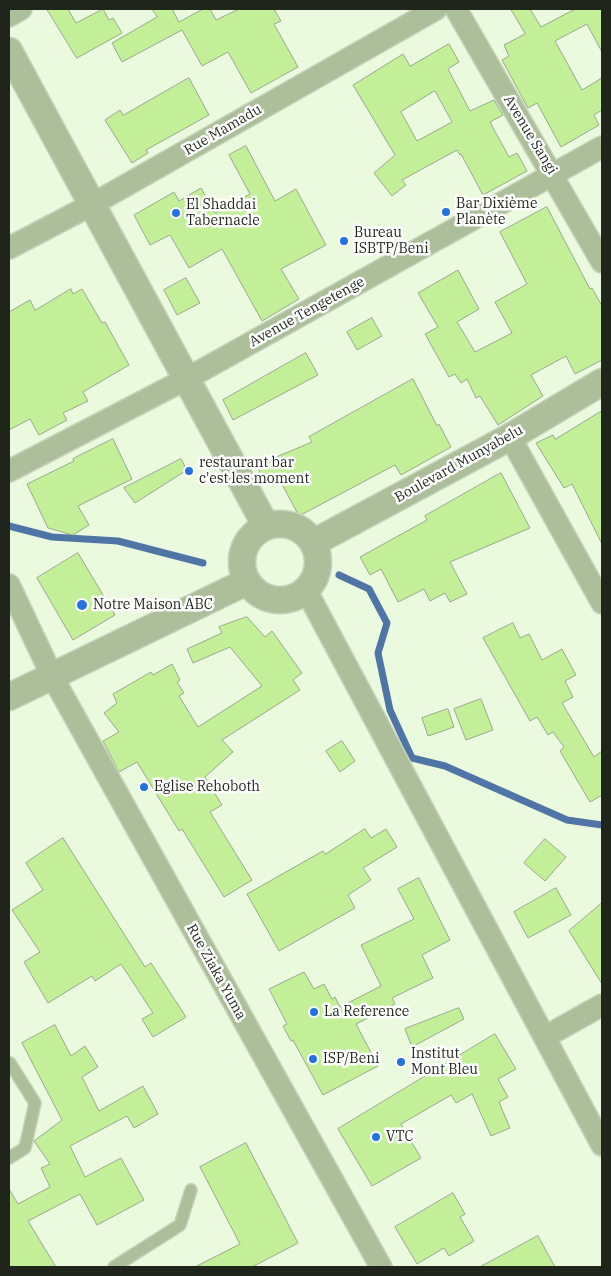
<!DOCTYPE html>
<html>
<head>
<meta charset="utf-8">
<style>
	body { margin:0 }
	#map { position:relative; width:611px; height:1276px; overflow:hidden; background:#ebfade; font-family:"IBM Plex Serif",serif }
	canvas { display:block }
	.frame { position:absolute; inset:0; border:10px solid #1f251b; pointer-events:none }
</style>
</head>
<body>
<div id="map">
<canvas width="611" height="1276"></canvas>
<div class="frame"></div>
</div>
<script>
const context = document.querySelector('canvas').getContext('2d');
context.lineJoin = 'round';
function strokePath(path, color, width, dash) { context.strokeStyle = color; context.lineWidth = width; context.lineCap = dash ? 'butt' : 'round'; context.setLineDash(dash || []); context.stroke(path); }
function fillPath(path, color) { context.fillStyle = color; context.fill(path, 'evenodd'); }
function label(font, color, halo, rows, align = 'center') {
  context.font = font + ' "IBM Plex Serif",serif'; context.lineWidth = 5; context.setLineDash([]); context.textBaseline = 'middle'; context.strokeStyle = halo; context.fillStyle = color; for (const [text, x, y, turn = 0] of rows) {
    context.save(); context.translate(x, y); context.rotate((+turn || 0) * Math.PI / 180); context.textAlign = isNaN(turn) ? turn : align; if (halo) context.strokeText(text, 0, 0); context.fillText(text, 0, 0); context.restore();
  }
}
strokePath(new Path2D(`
	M9,526L52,537L118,541L203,563
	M339,575L369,589L387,623L378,653L390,710L412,758L445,766L567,820L602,825`), '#4f75a6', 7);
const building = new Path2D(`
	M47,9H68L76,23L103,9L109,20L113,18L122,33L77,58Z
	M152,9H172L179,22L203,9H210L216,20L239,9H274L281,21L274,24L298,67L251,93L228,52L202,66L182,30L122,62L112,43L157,17Z
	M511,9H530L541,27L575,9H602V52L587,24L555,41L582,90L602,78V110L594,115L599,125L561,147L537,103L528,108L502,60L509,56L504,45L525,34Z
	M449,44L459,62L448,69L470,111L494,100L503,115L490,122L509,157L517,153L527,171L483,195L461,154L460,155L457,150L402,180L406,185L392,196L374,173L395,155L353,85L403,54L410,66ZM435,91L452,122L417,141L401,112Z
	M189,78L209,115L146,150L148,153L132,163L105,120L120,110L123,115Z
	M246,146L275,201L296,189L326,245L281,269L299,299L262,321L222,249L189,268L170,235L150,245L134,215L174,192L179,201L201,188L215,213L250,194L229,155Z
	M547,207L590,289L592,288L602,306V360L575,374L566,356L531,375L543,396L498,425L480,396L476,398L467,379L461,383L455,374L449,377L425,334L438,327L418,293L458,270L479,309L457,322L475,352L512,333L495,302L527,284L500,232Z
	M186,278L200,303L177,315L164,290Z
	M71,289L73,294L82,289L102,323L105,322L129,365L83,392L88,401L63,413L67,420L39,435L30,419L9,430V312L30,300L35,310Z
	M372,318L382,336L357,350L347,332Z
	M306,353L318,375L233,420L223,400Z
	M413,379L437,426L439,424L451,447L401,475L395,465L299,516L277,475L263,481L257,465L312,442L309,437Z
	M602,411V544L572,484L564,488L536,443L553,435L555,439Z
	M113,439L132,479L78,506L89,525L73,535L48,528L27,484L74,461L73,459Z
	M181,459L187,470L135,503L124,488Z
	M501,473L530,528L450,562L467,594L450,602L445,593L430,601L424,589L398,602L381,569L370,575L360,557L427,520L425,516Z
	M78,553L115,615L73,640L37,578Z
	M247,617L265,637L272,631L302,673L293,680L300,690L222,740L233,752L205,777L222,805L210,812L252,880L224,897L182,829L179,831L137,762L119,772L103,741L119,732L104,713L117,703L113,694L151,672L153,675L172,664L180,680L177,682L184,693L179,696L198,727L262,686L230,647L193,663L187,649L222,633L219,627Z
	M513,623L520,638L529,634L542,660L562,649L576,675L565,681L573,697L562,703L594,757L602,751V795L590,802L560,751L564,747L553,732L548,735L537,717L530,721L483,638Z
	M481,699L493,730L466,740L454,709Z
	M448,709L454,727L428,736L422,718Z
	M342,741L355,761L340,772L326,751Z
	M365,829L371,838L386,829L397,847L363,868L371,880L348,895L355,908L279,951L247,894L323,851L325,854Z
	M63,838L145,967L151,963L186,1017L153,1037L142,1019L153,1013L121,964L95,981L92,976L48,1003L24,962L40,952L12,910L43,890L26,863Z
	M545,839L566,857L545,881L524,863Z
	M419,878L450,940L422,955L433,978L392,998L395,1004L356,1024L378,1066L323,1095L293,1040L291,1041L283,1026L287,1024L269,989L304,972L314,989L324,984L332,999L335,997L340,1007L381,986L361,945L414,919L398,889Z
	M556,888L571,915L528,938L514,912Z
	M602,903V984L569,931Z
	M459,1008L464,1019L412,1047L405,1029Z
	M55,1025L71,1056L85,1046L98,1067L82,1077L99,1111L143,1086L158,1114L134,1128L127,1116L70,1146L85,1177L121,1158L144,1200L97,1225L80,1194L28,1221L56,1267H9V1189L18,1204L50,1187L41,1168L50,1164L34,1141L62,1120L22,1043Z
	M495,1034L516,1069L498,1079L508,1097L499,1102L510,1128L491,1136L472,1094L456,1103L451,1095L401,1124L421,1158L372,1186L338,1129Z
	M246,1143L298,1243L252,1267H195L240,1244L200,1167Z
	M453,1193L465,1214L460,1217L474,1241L449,1256L444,1248L417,1264L395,1227Z
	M538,1236L555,1267H480Z`);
fillPath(building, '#c2ef98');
strokePath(building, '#9aa88f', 1);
const service = new Path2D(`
	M9,1158L25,1148L35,1103L10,1063
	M114,1267L180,1225L191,1190`);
const minor = new Path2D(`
	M456,9L602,262
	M9,16L21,9
	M9,248L93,204L436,9
	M510,437L602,603
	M9,471L188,378L602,147
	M9,585L52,676L381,1267
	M306,590L602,1145
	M545,1037L602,1005`);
const tertiary = new Path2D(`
	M9,51L266,526
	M242 562a38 38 0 1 1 76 0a38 38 0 1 1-76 0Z
	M313,543L510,437L602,382
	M9,697L246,582`);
strokePath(service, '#c6d4bb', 14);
strokePath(minor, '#c6d4bb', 24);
strokePath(tertiary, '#c6d4bb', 29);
strokePath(service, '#acbf9a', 11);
strokePath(minor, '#acbf9a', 21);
strokePath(tertiary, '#acbf9a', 26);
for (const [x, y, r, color] of [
	[446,212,5,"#2372dd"],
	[176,213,5,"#2372dd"],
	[344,241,5,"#2372dd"],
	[189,471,5,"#2372dd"],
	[82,605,6,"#2372dd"],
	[144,787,5,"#2372dd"],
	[314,1012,5,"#2372dd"],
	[313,1059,5,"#2372dd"],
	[401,1062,5,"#2372dd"],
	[376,1137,5,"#2372dd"]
]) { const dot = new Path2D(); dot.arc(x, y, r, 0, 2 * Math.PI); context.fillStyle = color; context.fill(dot); strokePath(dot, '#fff', 2); }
label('14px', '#1f251b', '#fff', [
	["Rue Mamadu",223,130,-30],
	["Avenue Sangi",530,135,59],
	["Avenue Tengetenge",307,312,-29],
	["Boulevard Munyabelu",459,464,-29],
	["Rue Ziaka Yuma",216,972,61]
]);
label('14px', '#1f251b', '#fff', [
	["Bar Dixième",456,204],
	["Planète",456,220],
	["El Shaddai",186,205],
	["Tabernacle",186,221],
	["Bureau",354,233],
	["ISBTP/Beni",354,249],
	["restaurant bar",199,463],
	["c'est les moment",199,479],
	["Notre Maison ABC",93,605],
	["Eglise Rehoboth",154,787],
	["La Reference",324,1012],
	["Institut",411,1054],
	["Mont Bleu",411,1070],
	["ISP/Beni",323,1059],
	["VTC",386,1137]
], 'left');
</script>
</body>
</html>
